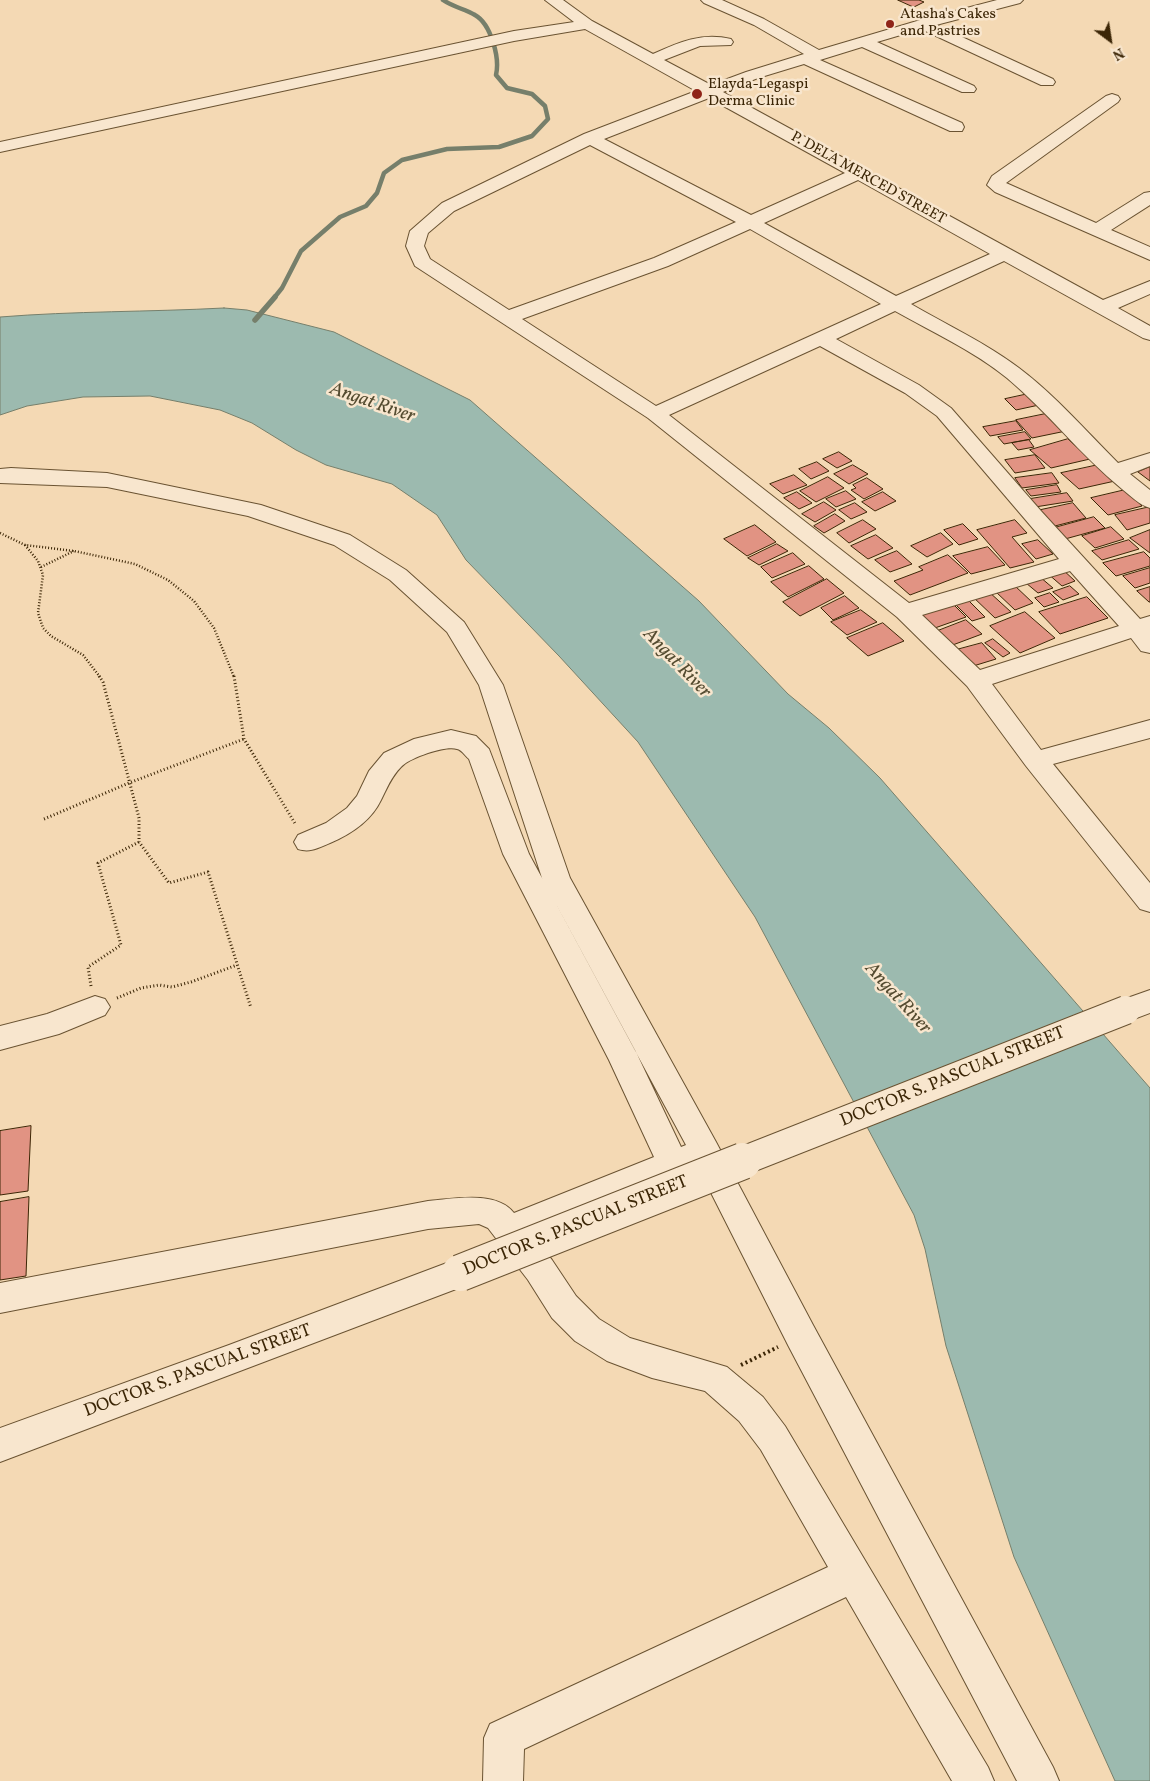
<!DOCTYPE html>
<html>
<head>
<meta charset="utf-8">
<style>
	body { margin:0 }
	#map { position:relative; width:1150px; height:1781px; overflow:hidden; background:#f4d9b4; font-family:Vollkorn,serif }
	canvas { display:block }
	.north { position:absolute; left:1085px; top:15px; width:50px; height:50px; -webkit-text-stroke:4px #f8e6ce; paint-order:stroke; rotate:149deg; font-size:14px; font-weight:700; line-height:20px; text-align:center; color:#3c2606 }
	.north::after { content:''; display:block; margin:auto; width:18px; height:22px; background:#3c2606; clip-path:polygon(50% 0,100% 100%,50% 72%,0 100%) }
</style>
</head>
<body>
<div id="map">
<canvas width="1150" height="1781"></canvas>
<div class="north">N</div>
</div>
<script>
const context = document.querySelector('canvas').getContext('2d');
context.lineJoin = 'round';
function fillPath(path, color) { context.fillStyle = color; context.fill(path, 'evenodd'); }
function strokePath(path, color, width, dash) { context.strokeStyle = color; context.lineWidth = width; context.lineCap = dash ? 'butt' : 'round'; context.setLineDash(dash || []); context.stroke(path); }
function label(font, color, halo, rows, align = 'center') {
  context.font = font + ' Vollkorn,serif'; context.lineWidth = 5; context.setLineDash([]); context.textBaseline = 'middle'; context.strokeStyle = halo; context.fillStyle = color; for (const [text, x, y, turn = 0] of rows) {
    context.save(); context.translate(x, y); context.rotate((+turn || 0) * Math.PI / 180); context.textAlign = isNaN(turn) ? turn : align; if (halo) context.strokeText(text, 0, 0); context.fillText(text, 0, 0); context.restore();
  }
}
const water = new Path2D(`
	M224,308L247,310L334,332L470,400L699,601L788,694L829,728L880,778L1150,1088V1781H1115L1014,1557L946,1346L925,1249L914,1215L755,917L638,742L559,656L466,560L437,515L392,484L326,465L296,450L252,423L220,410L150,396L83,397L27,406L0,415V317C74,311 149,312 224,308Z`);
fillPath(water, '#9cbaaf');
strokePath(water, '#767f6b', 1);
strokePath(new Path2D(`
	M274,298L282,288L301,251L340,217L366,206L377,193L384,173L402,160L447,149L499,147L532,136L548,119L545,106L532,94L507,88L496,75C500,58 491,24 475,15C465,9 453,7 443,0`), '#767f6b', 4.5);
strokePath(new Path2D(`
	M255,320L275,297`), '#767f6b', 5.5);
const building = new Path2D(`
	M898,0H919L924,2L914,7Z
	M1028,394L1039,405L1016,410L1005,399Z
	M1050,413L1066,431L1032,438L1016,420Z
	M1016,421L1023,430L990,436L983,427Z
	M1025,432L1031,439L1004,444L998,437Z
	M1068,439L1090,459L1051,468L1030,450Z
	M1029,440L1034,447L1018,450L1012,443Z
	M839,452L852,461L837,468L823,459Z
	M1035,455L1045,468L1015,473L1005,460Z
	M817,462L829,471L811,479L799,469Z
	M853,465L868,474L849,484L834,474Z
	M1098,465L1115,481L1079,489L1061,473Z
	M1150,467V481L1138,472Z
	M1052,473L1059,483L1022,488L1015,478Z
	M794,475L807,485L783,494L770,484Z
	M828,477L844,488L816,502L800,491Z
	M867,478L883,489L864,499L851,490L856,488L853,485Z
	M1057,485L1061,492L1031,496L1026,490Z
	M1125,490L1142,506L1108,515L1091,498Z
	M846,491L856,499L836,507L826,499Z
	M797,492L812,503L799,509L784,498Z
	M883,492L896,501L875,511L862,502Z
	M1067,493L1073,501L1035,507L1030,499Z
	M824,502L836,510L815,522L802,514Z
	M855,503L867,512L851,519L839,510Z
	M1073,503L1086,518L1051,527L1036,511Z
	M1150,507V523L1127,530L1115,515Z
	M835,514L845,521L824,533L814,526Z
	M1094,517L1105,528L1065,539L1054,528Z
	M863,520L876,529L849,543L837,533Z
	M1015,520L1027,533L1012,537L1034,562L1010,568L977,530Z
	M963,524L978,539L959,545L944,530Z
	M755,525L776,542L747,556L724,539Z
	M1111,527L1124,539L1095,548L1082,536Z
	M1150,530V553L1130,538Z
	M941,533L953,544L927,557L911,546Z
	M876,535L893,548L868,559L851,546Z
	M1038,540L1053,554L1036,559L1022,544Z
	M1129,540L1139,549L1102,560L1092,551Z
	M777,544L788,551L759,565L748,558Z
	M988,547L1005,565L971,574L953,556Z
	M897,551L912,564L890,572L875,560Z
	M1144,552L1150,558V566L1116,576L1103,563Z
	M793,553L805,564L772,578L761,567Z
	M948,555L968,573L910,595L894,581L923,570L919,567Z
	M809,566L824,579L788,597L771,582Z
	M1061,568L1075,581L1062,586L1047,573Z
	M1150,568V583L1135,588L1123,576Z
	M1040,577L1053,588L1038,593L1026,583Z
	M827,579L844,593L800,616L783,602Z
	M1014,585L1033,603L1015,610L996,592Z
	M1070,586L1079,594L1063,600L1053,592Z
	M1150,587V602H1149L1137,591Z
	M988,591L1011,612L995,618L972,596Z
	M1050,593L1059,602L1044,607L1035,598Z
	M845,596L859,608L833,620L821,608Z
	M1087,597L1108,618L1060,634L1039,612Z
	M967,599L985,617L972,621L954,603Z
	M953,604L966,617L932,629L920,616Z
	M861,610L877,622L847,635L831,622Z
	M1025,612L1055,638L1020,653L990,626Z
	M966,620L982,634L950,646L935,632Z
	M883,623L904,641L868,656L847,638Z
	M993,639L1010,653L1003,657L985,643Z
	M982,643L996,659L970,667L956,650Z
	M31,1126L28,1191L0,1195V1131Z
	M29,1197L26,1276L0,1280V1202Z`);
fillPath(building, '#e19383');
strokePath(building, '#3c2606', 1);
const minor = new Path2D(`
	M545,0H563L592,21L653,54C679,42 702,32 731,39L733,42L731,45L700,46L664,60L711,85L746,72L804,54L754,25L704,3L701,0H722L764,19L819,50L917,21L997,0H1023L1020,3L936,25L1053,79L1055,82L1053,85H1041L921,29L877,42L974,86L976,89L974,92H962L862,47L820,60L962,123L964,127L962,131H950L804,64L758,78L723,92L1103,300L1150,281V294L1118,308L1150,326V340L1143,338L1004,261L911,304C947,325 986,343 1019,368C1055,395 1086,431 1118,463L1150,453V466L1130,474L1150,490V508C1139,505 1131,496 1122,489C1080,455 1048,412 1007,378C974,351 932,332 895,311L836,339L919,385L951,408L1041,511L1140,619L1150,616V653L1141,651L1131,638L992,684L1041,750L1150,720V738L1053,764L1150,883V912L1140,909L1026,766L967,686L897,617L648,418L415,266L406,246L410,231L442,203L584,134L696,91L585,29L514,41L0,152V142L514,31L574,22ZM709,98L845,173L751,215L604,139ZM590,145L736,222L654,258L509,310L430,259L424,246L428,233L454,211ZM858,180L990,254L896,296L764,223ZM750,229L881,304L656,406L522,319L668,266ZM820,346L905,393L937,416L1059,559L909,603L669,415ZM1070,571L1119,626L980,670L922,615Z
	M1112,94L1118,96L1120,99L1118,102L1006,183L1096,223L1144,193L1150,192V205L1111,230L1150,247V260L995,192L987,185L992,176L1106,96Z
	M11,468L107,473L261,505L350,535L406,570L464,622L503,685L570,878L716,1142L813,1325L1053,1767L1059,1781H1017L789,1347L698,1167L531,1234L552,1260L576,1296L599,1319L630,1338L727,1367L763,1397L785,1426L988,1767L994,1781H952L846,1597L524,1749L523,1781H483L484,1738L490,1724L828,1567L761,1450L739,1421L705,1391L652,1378L607,1361L575,1341L552,1318L528,1280L488,1228L479,1224L428,1229L0,1313V1283L428,1201C453,1199 496,1190 514,1213L654,1157L609,1060L503,854L469,759C465,756 462,750 457,749C446,745 409,758 401,767C391,777 387,788 381,800C371,821 351,834 330,843C318,848 310,853 298,849L294,842L298,835L326,823L347,808L357,796L369,771L384,753L414,739L451,730L476,736L489,749L529,854L635,1050L681,1147L686,1145L542,878L479,685L447,632L390,580L334,545L248,516L107,487L0,483V469Z
	M1150,990V1013L1126,1022L1116,1018L1111,1010L1116,1002Z
	M95,996L105,999L110,1007L105,1015L59,1034L0,1050V1026L47,1014Z
	M460,1258L472,1263L476,1273L472,1283L0,1462V1428L229,1345Z`);
strokePath(minor, '#6a5332', 2);
strokePath(new Path2D(`
	M0,533L25,545L74,551L135,564L168,580L194,601L214,628L234,677
	M25,545L38,561L43,575L38,613L43,628L51,636L83,655L100,677
	M41,567L74,551`), '#3c2606', 2.5, [1, 2]);
strokePath(new Path2D(`
	M99,676L103,682L139,818V842L169,883L208,872L251,1008
	M234,676L244,739L296,825
	M44,819L129,783L244,739
	M91,986L88,967L121,945L98,863L139,842
	M117,998L141,988L159,985L172,987L191,982L237,965`), '#3c2606', 3, [1, 2.5]);
strokePath(new Path2D(`
	M741,1365L778,1347`), '#3c2606', 4, [2, 3]);
fillPath(minor, '#f8e6ce');
const minorBridgeFar1 = new Path2D(`
	M740,1162L1126,1010`);
const minorBridge = new Path2D(`
	M460,1273L743,1161`);
strokePath(minorBridgeFar1, '#6a5332', 30, []);
strokePath(minorBridge, '#6a5332', 38, []);
strokePath(minorBridgeFar1, '#f8e6ce', 28);
strokePath(minorBridge, '#f8e6ce', 36);
for (const [x, y, r, color] of [
	[890,24,5,"#8f2418"],
	[697,94,6,"#8f2418"]
]) { const dot = new Path2D(); dot.arc(x, y, r, 0, 2 * Math.PI); context.fillStyle = color; context.fill(dot); strokePath(dot, '#f8e6ce', 2); }
label('15px', '#3c2606', '#f8e6ce', [
	["Atasha's Cakes",900,15],
	["and Pastries",900,32],
	["Elayda-Legaspi",708,85],
	["Derma Clinic",708,102]
], 'left');
label('15px', '#3c2606', '#f8e6ce', [
	["P. DELA MERCED STREET",868,179,29]
]);
label('18px', '#3c2606', '#f8e6ce', [
	["DOCTOR S. PASCUAL STREET",953,1078,-22],
	["DOCTOR S. PASCUAL STREET",576,1227,-22],
	["DOCTOR S. PASCUAL STREET",198,1372,-20]
]);
label('italic 19px', '#544b30', '#f8e6ce', [
	["Angat River",372,404,19],
	["Angat River",676,664,46],
	["Angat River",897,999,48]
]);
</script>
</body>
</html>
